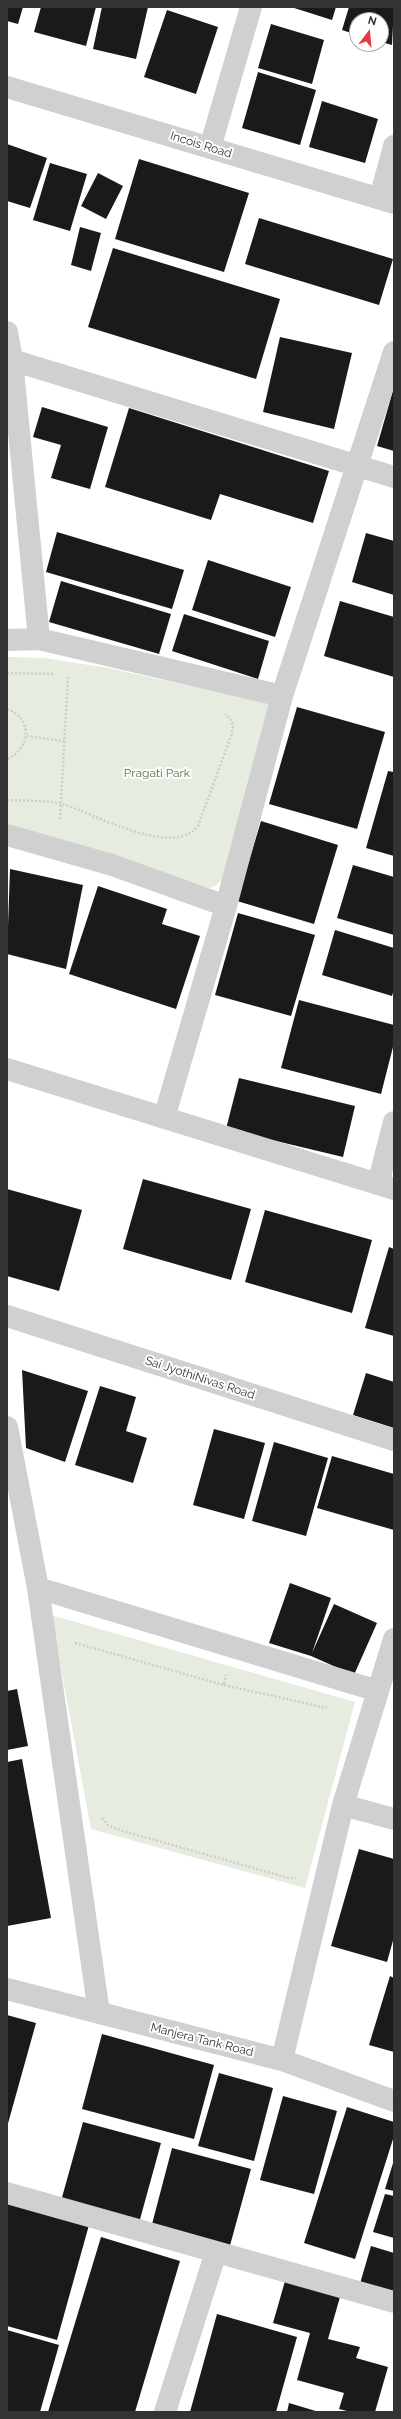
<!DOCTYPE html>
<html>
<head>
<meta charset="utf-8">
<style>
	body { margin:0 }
	#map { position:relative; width:401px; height:2419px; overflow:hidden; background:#fff; font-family:Raleway,sans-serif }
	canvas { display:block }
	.frame { position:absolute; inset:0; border:8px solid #333; pointer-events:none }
	.north { position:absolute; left:349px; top:12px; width:40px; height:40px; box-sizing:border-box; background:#fff; border:1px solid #adadad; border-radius:50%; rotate:16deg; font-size:11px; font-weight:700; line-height:16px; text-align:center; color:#333 }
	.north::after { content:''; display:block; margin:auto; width:14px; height:18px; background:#e63946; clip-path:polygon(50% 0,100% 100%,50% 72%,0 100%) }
</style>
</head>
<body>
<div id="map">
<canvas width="401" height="2419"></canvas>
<div class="frame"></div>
<div class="north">N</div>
</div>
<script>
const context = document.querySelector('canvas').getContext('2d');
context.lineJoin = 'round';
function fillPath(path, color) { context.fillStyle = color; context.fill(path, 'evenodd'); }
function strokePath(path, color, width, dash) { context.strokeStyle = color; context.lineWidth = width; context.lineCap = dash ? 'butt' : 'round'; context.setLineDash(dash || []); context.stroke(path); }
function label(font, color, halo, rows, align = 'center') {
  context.font = font + ' Raleway,sans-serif'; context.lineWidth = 4; context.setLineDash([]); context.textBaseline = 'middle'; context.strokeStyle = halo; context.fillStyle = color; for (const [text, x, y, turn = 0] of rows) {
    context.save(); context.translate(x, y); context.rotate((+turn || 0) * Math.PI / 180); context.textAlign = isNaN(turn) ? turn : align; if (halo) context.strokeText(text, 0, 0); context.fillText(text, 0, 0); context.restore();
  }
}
fillPath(new Path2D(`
	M7,657L45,658L108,668L269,703L226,876L215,886L207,889L7,828Z
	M51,1615L355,1702L305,1888L91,1829Z`), '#e6ecdf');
fillPath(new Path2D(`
	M7,7H23L18,24L7,21Z
	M41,7H96L86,46L34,32Z
	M102,7H148L136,59L93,49Z
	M291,7H336L332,20Z
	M349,7H394L392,45L381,42V20H357V35L342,30Z
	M167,10L218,27L196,94L144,77Z
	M271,24L324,40L312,84L258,68Z
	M258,72L316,90L300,145L242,128Z
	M322,101L378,119L365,163L309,147Z
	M7,144L47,158L30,208L7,201Z
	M139,159L249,193L224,272L115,239Z
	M50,163L87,174L70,231L33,220Z
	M98,173L123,186L106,219L81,206Z
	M259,218L393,259L379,305L245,264Z
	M80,227L101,233L91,271L71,265Z
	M113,248L280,299L256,379L88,327Z
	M280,337L352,353L334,429L263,412Z
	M394,387V451L377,446Z
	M42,407L108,427L90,489L51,478L61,445L33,437Z
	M129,408L329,471L313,523L220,494L211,520L105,487Z
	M57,532L184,570L172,609L46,572Z
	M366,533L394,541V595L352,582Z
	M208,560L291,587L275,637L192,610Z
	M61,581L171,614L159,654L49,622Z
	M340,601L394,617V677L324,656Z
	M184,614L269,641L258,679L172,651Z
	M297,707L385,732L357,829L269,804Z
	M388,771L394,772V856L366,848Z
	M261,821L338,845L314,924L237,901Z
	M353,865L394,877V935L337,918Z
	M10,869L83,885L66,969L7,954Z
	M98,886L167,909L162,924L200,936L176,1009L69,974Z
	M238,913L315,935L291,1016L215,995Z
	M335,930L394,948V989L392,996L322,975Z
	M299,1000L394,1025V1043L381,1094L281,1068Z
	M239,1078L355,1106L343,1157L226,1129Z
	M143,1179L251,1209L231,1280L123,1249Z
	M7,1189L82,1210L59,1291L7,1276Z
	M265,1210L372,1240L352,1313L245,1282Z
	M389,1247L394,1249V1336L365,1328Z
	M22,1370L88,1391L65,1462L26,1448Z
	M366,1373L394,1382V1428L353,1415Z
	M100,1386L136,1397L126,1431L147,1438L133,1483L75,1465Z
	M214,1429L265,1443L244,1519L193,1505Z
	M274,1442L328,1458L306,1536L252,1521Z
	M332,1456L394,1474V1530L317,1508Z
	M290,1583L331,1598L312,1653L334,1604L377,1623L354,1675L311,1656L269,1643Z
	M17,1689L28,1746L7,1750V1691Z
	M22,1759L51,1918L7,1926V1762Z
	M359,1849L394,1859V1937L387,1962L331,1946Z
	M390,1976L394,1978V2052L369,2045Z
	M7,2015L36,2023L7,2127Z
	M102,2034L214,2065L194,2139L82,2109Z
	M219,2073L273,2088L254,2161L198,2146Z
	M283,2096L337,2111L314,2194L260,2180Z
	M347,2107L394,2122V2136L355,2259L304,2243Z
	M83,2122L161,2143L139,2223L61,2201Z
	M172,2148L251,2169L229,2249L151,2228Z
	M394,2160V2191L385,2189Z
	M385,2194L394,2196V2238L373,2232Z
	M8,2202L89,2225L57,2340L7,2326Z
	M101,2237L180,2261L135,2412H48Z
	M371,2246L394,2253V2298L359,2287Z
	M287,2274L342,2290L328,2339L360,2347L356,2358L388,2367L375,2412H351L339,2409L344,2393L297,2380L310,2333L273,2323Z
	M217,2314L297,2337L276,2412H190Z
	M7,2330L59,2345L40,2412H7Z
	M289,2403L319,2412H287Z`), '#1a1a1a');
strokePath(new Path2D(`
	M7,673L53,674
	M7,709C33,718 31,749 7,759
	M27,736L64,741
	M7,800C24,801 45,800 62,804C93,813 173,859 198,826L231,736C234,726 234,721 225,714
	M60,819L68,676
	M75,1643L224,1685L226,1675
	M224,1685L327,1708
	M102,1818L108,1825L116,1829L289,1878H296`), '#cdcdcd', 2.5, [2, 2]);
strokePath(new Path2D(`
	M7,87L394,203
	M210,148L251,7
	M380,198L394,146
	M7,332L12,360L39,639
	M12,360L394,477
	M7,640L39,639L282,696
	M7,835L112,865L226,906
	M7,1069L394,1189
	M164,1118L226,906L282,696L394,352
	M378,1184L394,1122
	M7,1316L394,1440
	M7,1427L38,1588L99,2013
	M38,1588L378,1691
	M343,1805L394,1819
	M7,1989L282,2060L394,2101
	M282,2060L343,1805L394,1639
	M7,2193L394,2302
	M165,2412L216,2252`), '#d0d0d0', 22);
label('12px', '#333', '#fff', [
	["Incois Road",201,145,17],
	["Sai JyothiNivas Road",200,1378,18],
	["Manjera Tank Road",202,2040,14]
]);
label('12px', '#56703f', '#fff', [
	["Pragati Park",157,773]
]);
</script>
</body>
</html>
